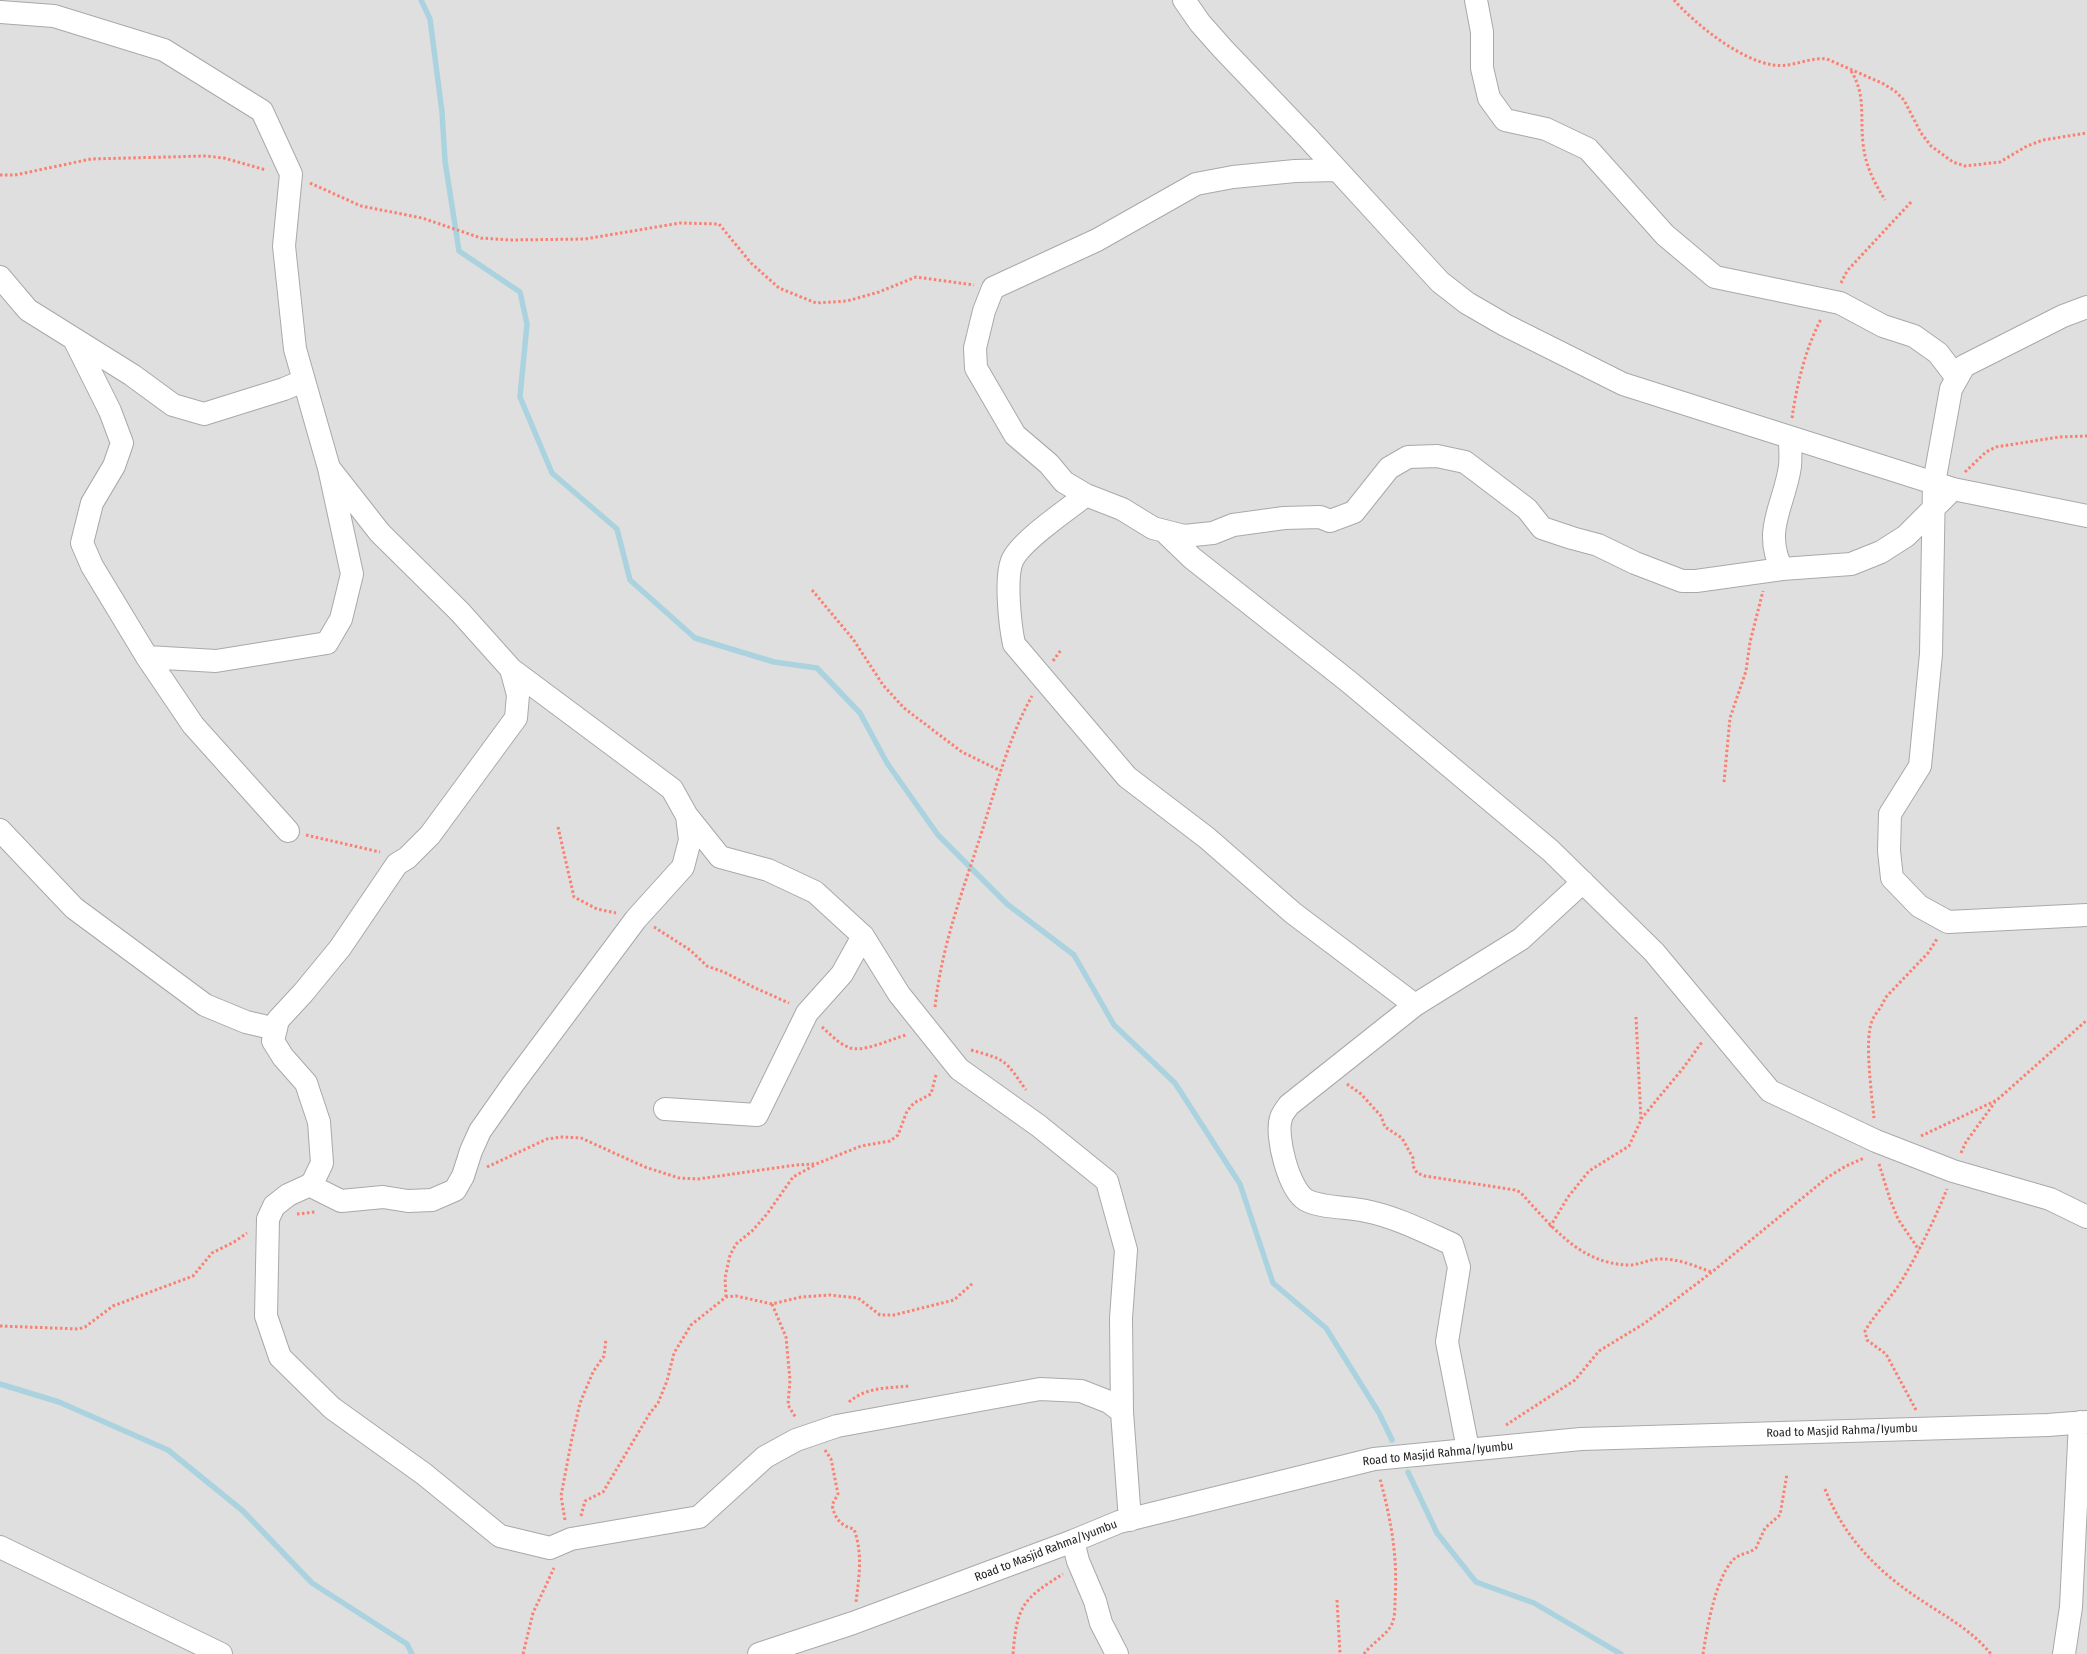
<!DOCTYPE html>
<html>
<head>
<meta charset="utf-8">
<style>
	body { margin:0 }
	canvas { display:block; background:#f2efe9 }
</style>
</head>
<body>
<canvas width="2087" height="1654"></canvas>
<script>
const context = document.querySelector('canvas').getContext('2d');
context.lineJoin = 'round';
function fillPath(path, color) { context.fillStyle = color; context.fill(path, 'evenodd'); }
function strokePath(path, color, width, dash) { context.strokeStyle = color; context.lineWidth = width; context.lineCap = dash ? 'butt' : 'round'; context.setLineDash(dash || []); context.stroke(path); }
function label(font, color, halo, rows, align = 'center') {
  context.font = font + ' "Fira Sans Condensed",sans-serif'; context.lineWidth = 4.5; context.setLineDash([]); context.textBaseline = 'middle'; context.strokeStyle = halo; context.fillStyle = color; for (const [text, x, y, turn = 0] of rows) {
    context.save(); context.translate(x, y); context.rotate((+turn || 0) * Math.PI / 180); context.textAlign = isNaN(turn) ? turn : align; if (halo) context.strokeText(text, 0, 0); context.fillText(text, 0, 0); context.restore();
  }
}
fillPath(new Path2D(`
	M0,0H2087V1654H0Z`), '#e0dfdf');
strokePath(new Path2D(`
	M421,0L430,19L442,112L445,161L459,251L520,292L527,324L520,397L552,473L617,529L630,580L695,638L774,662L817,668L860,713L887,763L938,835L1007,904L1074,955L1114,1025L1175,1083L1240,1184L1273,1283L1326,1328L1379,1413L1392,1440
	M0,1384L59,1402L168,1450L243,1511L312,1583L407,1644L412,1654
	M1408,1472L1437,1533L1476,1582L1534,1603L1621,1654`), '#aad3df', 5.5);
const street = new Path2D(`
	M1184,0L1200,23L1223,49L1309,139L1440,282L1467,303L1505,325L1623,384L1953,489L2087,516
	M1476,0L1482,32V68L1489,98L1505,120L1546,129L1588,149L1665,235L1715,277L1840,303L1883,326L1914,336L1938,353L1957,378
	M0,12L54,16L164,50L262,111L291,174L284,246L295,349L329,468L352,574L341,619L327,643L216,661L147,657L92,566L82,543L92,503L114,466L122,443L110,411L74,339
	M1336,170L1295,171L1233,177L1196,184L1097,240L993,288L984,311L975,348L976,368L1015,435L1049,464L1064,482L1086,495L1122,509L1153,528L1184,536L1213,533L1233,525L1284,518L1320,517L1330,521L1354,512L1389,468L1408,457L1437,456L1465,462L1527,509L1542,528L1572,538L1598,545L1635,563L1682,581H1696L1782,569L1851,564L1881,552L1906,536L1953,489
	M0,277L28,310L132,375L173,405L204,414L284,389L303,381
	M2087,307L2063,316L1964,366L1951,389L1934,483L1931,654L1920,766L1890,814L1889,851L1892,878L1919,906L1948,922L2087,915
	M329,468L380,533L460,612L511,669L518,695L516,718L430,835L407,858L397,864L340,948L303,993L278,1020L273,1041L283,1057L306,1083L319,1122L322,1163L312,1184L288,1195L274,1206L268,1219L266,1316L280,1357L332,1408L424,1474L500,1536L550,1548L571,1539L699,1517L765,1457L796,1440L837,1426L1040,1389L1081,1391L1109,1402L1122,1412L1130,1520
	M1086,495C1069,509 1020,541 1012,561C1005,578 1010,625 1014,644L1127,777L1207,838L1293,913L1415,1005
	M1164,531L1192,558L1348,681L1551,851L1654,952L1770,1091L1876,1141L1953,1171L2050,1199L2087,1217
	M1782,569C1762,530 1785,504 1790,466C1791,457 1790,447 1790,438
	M147,657L193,725L288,831
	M688,817L720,857L768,870L815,892L863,936L899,994L959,1069L1039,1126L1107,1181L1126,1250L1121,1318L1122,1412
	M0,830L74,908L205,1005L246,1022L276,1029
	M665,1109L757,1115L807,1013L842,974L863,936
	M309,1185L341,1201L383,1197L408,1201L432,1200L455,1190L463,1176L471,1151L480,1131L513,1084L636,919L683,867L690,840L687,816L672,789L511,669
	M1468,1449L1447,1342L1459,1267L1452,1244C1425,1232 1396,1217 1366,1211C1349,1207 1321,1208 1306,1200C1289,1190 1275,1136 1281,1118C1282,1114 1286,1109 1289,1105L1415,1005L1521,939L1583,882
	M1073,1541L1078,1561L1095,1601L1101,1623L1117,1654
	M0,1547L221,1654
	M759,1654L853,1623L1073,1541L1119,1522L1374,1459L1581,1439L2048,1425L2087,1422
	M2064,1654L2071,1607L2080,1422`);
strokePath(street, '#a9a9a9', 24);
strokePath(new Path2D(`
	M1674,0C1695,24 1740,60 1773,65C1792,68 1808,57 1827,59L1882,83L1895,91L1904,100L1921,133L1931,146L1953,162L1965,166L2000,162L2027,146L2043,140L2087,133
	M1851,71C1866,94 1860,117 1863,143C1865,165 1874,182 1885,200
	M0,175H15L91,159L205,156L224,158L266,170
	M310,183L361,206L422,218L481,238L510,240L585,239L680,223L719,224L751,263L779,288L816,303L847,301L879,292L916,277L974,285
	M1841,283L1847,271L1912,201
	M1792,418C1797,384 1805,350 1821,319
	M1965,472L1986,452L1996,447L2059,437L2087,436
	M812,590L853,639L883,685L904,708L962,752L1001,771
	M1053,661L1061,650
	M1724,782L1730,718L1746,671L1750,642L1763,591
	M558,827L574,897L597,909L616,913
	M306,835L380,852
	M654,927L690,950L707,966L724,972L755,988L789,1003
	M935,1007C942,943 964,888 983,828C997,784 1009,737 1032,696
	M822,1027C830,1034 838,1043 848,1047C861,1054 891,1039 906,1035
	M971,1050C1007,1060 1005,1060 1026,1090
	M1347,1084L1361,1094L1381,1116L1385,1127L1402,1138L1413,1158V1166L1417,1173L1425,1176L1515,1190L1520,1192C1551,1225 1579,1264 1629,1265C1640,1265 1649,1259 1659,1259C1677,1258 1695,1266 1711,1272
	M1874,1118C1872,1096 1864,1040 1872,1021C1875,1013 1882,1008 1885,998L1928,953L1937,939
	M1641,1119L1684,1067L1702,1042
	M1921,1136L1997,1100L2087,1020
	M1961,1153L1966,1142L1995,1102
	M1879,1164L1890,1199L1898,1219L1919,1250
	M487,1167L547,1139L562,1137L581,1138L645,1167L679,1178L698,1179L796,1165L816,1164L861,1146L890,1141L898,1135L907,1111L914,1103L931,1094L936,1075
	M297,1214L315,1212
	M1550,1227L1568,1197L1589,1171L1629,1146L1641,1120L1636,1017
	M726,1297L725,1278L730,1255L736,1244L752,1231L767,1214L793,1177L815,1165
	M772,1304L786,1337L790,1380L788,1405L796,1418
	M0,1326L79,1329L85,1327L113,1306L193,1276L212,1253L234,1242L247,1233
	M849,1402C866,1387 888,1388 910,1386
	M1916,1410L1886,1354L1867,1340L1865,1331C1875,1314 1888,1301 1899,1285C1918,1254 1933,1223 1947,1189
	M1506,1425L1575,1380L1599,1351L1645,1323L1712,1272L1828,1177L1846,1166L1864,1158
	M825,1450L831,1459L838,1494L832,1505C835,1519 841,1526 854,1529C863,1554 859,1577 856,1602
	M1825,1489C1842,1533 1873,1567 1912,1594C1939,1613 1970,1628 1991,1654
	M581,1516L585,1501L603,1492L650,1413L658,1403L667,1381L674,1353L691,1325L726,1297L736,1296L772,1304L801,1297L830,1295L858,1298L880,1315H894L954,1300L973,1283
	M565,1520L561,1496L572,1438L580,1403L593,1372L604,1356L606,1339
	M1337,1600L1340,1654
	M523,1654L533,1613L554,1568
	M1013,1654C1017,1605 1023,1599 1063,1574
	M1364,1654C1371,1644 1384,1637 1391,1626C1395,1619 1395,1608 1395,1600C1398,1558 1391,1519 1380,1479
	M1703,1654C1707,1628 1715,1581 1732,1561C1739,1553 1749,1554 1756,1548L1765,1528L1780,1515L1787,1474`), '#fa8072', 3, [2.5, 2.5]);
strokePath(street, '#fff', 22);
label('12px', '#222', '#fff', [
	["Road to Masjid Rahma/Iyumbu",1842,1431,-2],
	["Road to Masjid Rahma/Iyumbu",1438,1454,-6],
	["Road to Masjid Rahma/Iyumbu",1046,1551,-21]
]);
</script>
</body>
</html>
